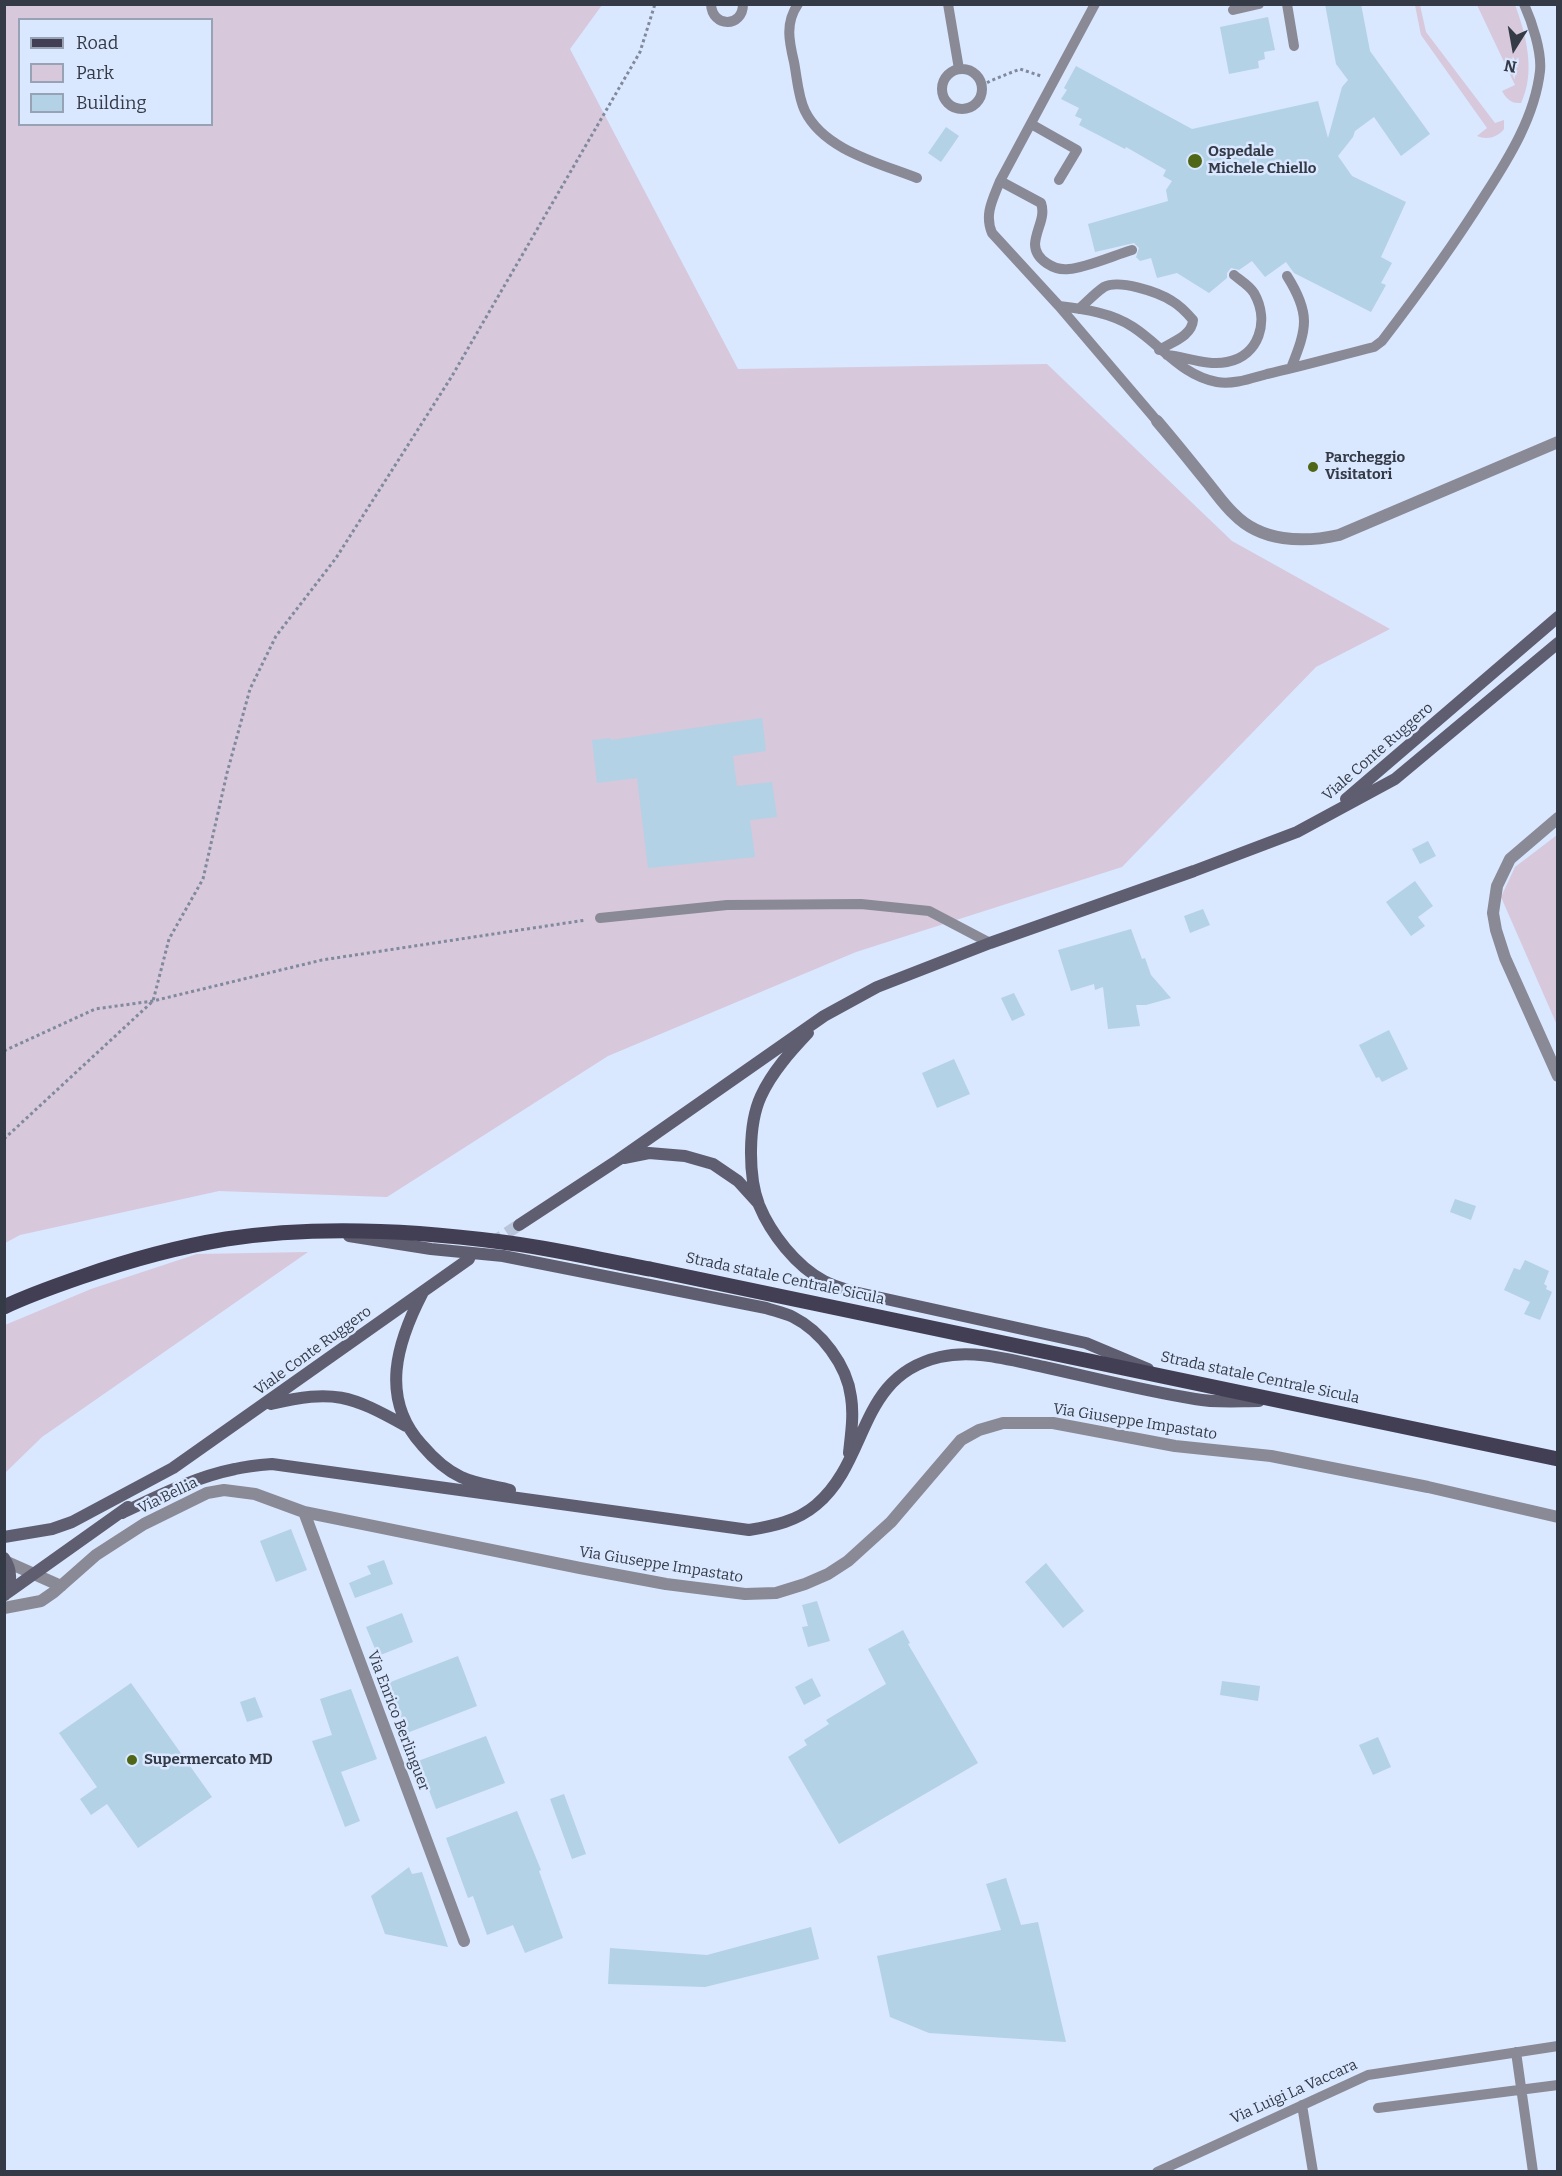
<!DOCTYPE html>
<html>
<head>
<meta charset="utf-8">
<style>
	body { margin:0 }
	#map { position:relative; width:1562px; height:2176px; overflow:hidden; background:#d9e7ff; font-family:Bitter,serif }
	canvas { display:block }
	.frame { position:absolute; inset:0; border:6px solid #343a46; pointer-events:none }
	.legend { position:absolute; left:18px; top:18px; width:195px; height:108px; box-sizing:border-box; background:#d9e7ff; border:2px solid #97a2b5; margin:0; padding:8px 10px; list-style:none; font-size:18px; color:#343a46 }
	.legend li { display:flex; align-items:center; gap:12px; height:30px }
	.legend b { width:30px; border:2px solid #97a2b5 }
	.north { position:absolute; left:1484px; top:18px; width:60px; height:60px; -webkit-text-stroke:4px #d9e7ff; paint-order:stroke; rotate:191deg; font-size:16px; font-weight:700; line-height:24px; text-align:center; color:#343a46 }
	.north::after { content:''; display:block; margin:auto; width:21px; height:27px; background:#343a46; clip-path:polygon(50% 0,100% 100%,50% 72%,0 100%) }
</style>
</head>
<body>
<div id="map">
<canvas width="1562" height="2176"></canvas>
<div class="frame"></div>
<ul class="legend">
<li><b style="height:8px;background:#423f55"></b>Road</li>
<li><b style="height:16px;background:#d7c8dc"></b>Park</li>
<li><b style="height:16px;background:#b3d2e5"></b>Building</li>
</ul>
<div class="north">N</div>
</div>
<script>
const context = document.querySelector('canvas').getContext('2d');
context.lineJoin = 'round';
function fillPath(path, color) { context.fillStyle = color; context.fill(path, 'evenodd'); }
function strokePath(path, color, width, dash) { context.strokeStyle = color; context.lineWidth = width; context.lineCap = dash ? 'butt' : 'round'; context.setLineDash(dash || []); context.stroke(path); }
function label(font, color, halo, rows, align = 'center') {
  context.font = font + ' Bitter,serif'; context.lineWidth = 5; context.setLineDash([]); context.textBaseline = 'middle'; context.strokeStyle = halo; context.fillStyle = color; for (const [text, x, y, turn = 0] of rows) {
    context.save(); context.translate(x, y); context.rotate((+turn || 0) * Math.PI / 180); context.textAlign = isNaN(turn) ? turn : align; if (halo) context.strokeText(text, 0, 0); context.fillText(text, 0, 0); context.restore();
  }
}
fillPath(new Path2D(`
	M5,5H602L570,49L738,369L1047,364L1232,541L1390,629L1316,667L1122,867L856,952L608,1056L387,1197L219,1191L20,1235L5,1243ZM20,20H212V124H20Z
	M1415,5H1420L1426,32L1495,123L1504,120V129C1497,138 1486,140 1477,136L1487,128L1421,35Z
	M1477,5H1515C1526,34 1536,72 1521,103C1511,104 1506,98 1502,91L1515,85Z
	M1557,835V1025L1501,897L1515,867Z
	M308,1252L42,1437L5,1473V1325L91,1289L197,1254Z`), '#d7c8dc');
fillPath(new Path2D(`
	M1325,4H1361L1370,51L1430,134L1401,156L1374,117L1355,131L1353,137L1338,156L1352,176L1406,202L1381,257L1392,263L1381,283L1386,285L1371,312L1294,273L1286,262L1265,277L1252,261L1239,270L1231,268L1227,273V278L1209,293L1177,273L1157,278L1151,258L1140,261L1136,257L1139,248L1134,243L1095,252L1088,224L1168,201L1166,190L1172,181L1163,176L1166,170L1126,147L1125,149L1079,125L1082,119L1075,116L1079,108L1061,99L1067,90L1064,88L1076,66L1192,129L1318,101L1328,138L1342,87L1348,80L1336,64Z
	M1268,17L1275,50L1264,52L1265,59L1258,61L1259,68L1229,74L1220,27Z
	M946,127L959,136L941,162L928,153Z
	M762,718L766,751L733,756L737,786L772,782L777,817L750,820L755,857L648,868L637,778L597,783L592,740L611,738V740Z
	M1428,841L1436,856L1420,864L1412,849Z
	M1415,881L1433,906L1418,917L1425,926L1411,936L1386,902Z
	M1203,909L1210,925L1190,933L1184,916Z
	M1131,929L1142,959L1145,958L1151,975L1171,998L1146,1005H1136L1140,1026L1108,1029L1103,987L1095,990L1094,984L1071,991L1058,950Z
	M1014,993L1025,1015L1012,1021L1001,998Z
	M1389,1030L1408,1069L1382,1082L1379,1077L1376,1078L1359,1045Z
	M954,1059L970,1094L937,1108L922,1073Z
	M1455,1199L1476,1206L1471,1220L1450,1212Z
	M1525,1260L1549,1271L1544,1284L1547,1286L1546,1289L1552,1292L1540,1320L1524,1314L1530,1302L1504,1290L1514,1268L1520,1270Z
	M291,1529L307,1570L276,1582L260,1541Z
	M384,1560L393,1584L355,1598L349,1583L371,1574L367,1566Z
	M1046,1563L1084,1611L1063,1628L1025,1582Z
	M817,1601L830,1641L808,1647L802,1627L808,1626L802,1605Z
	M402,1613L413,1642L378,1656L366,1627Z
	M903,1630L910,1643L908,1644L978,1763L839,1844L788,1757L807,1745L804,1740L829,1724L826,1720L886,1684L868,1649Z
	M458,1656L477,1706L407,1733L388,1683Z
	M812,1678L821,1696L804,1705L795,1687Z
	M1222,1681L1260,1686L1258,1701L1220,1695Z
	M131,1683L212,1797L138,1848L107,1804L91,1815L80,1799L97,1787L59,1733Z
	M351,1689L377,1759L341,1772L360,1821L345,1827L312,1741L332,1735L320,1699Z
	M255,1697L263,1717L247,1722L240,1702Z
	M486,1736L505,1783L436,1809L418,1761Z
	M1378,1737L1391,1767L1373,1775L1359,1745Z
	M564,1794L586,1854L572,1859L550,1799Z
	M517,1811L541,1870L539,1871L563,1938L525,1953L513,1925L487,1935L473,1896L468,1898L446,1838Z
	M409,1867L412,1874L422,1872L448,1947L385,1934L371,1896Z
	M1006,1878L1021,1925L1038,1922L1066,2042L929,2033L890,2017L877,1956L1001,1930L986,1884Z
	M811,1927L819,1959L705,1987L608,1984L610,1948L707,1955Z`), '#b3d2e5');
strokePath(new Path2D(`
	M492,1243L519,1225`), '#b8c4da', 12, [12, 6]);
strokePath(new Path2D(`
	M982,86L990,81L1020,69L1041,76
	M4,1051L95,1009L153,1001L322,960L586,920
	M4,1139L153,1001L169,939L203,879L227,773L250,689L276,636L336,558L452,376L640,52L655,4`), '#818a9c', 3, [3, 3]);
strokePath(new Path2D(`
	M711,4C712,28 743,28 743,4
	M798,4C785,23 789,41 794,62C797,77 798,97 805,111C824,150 879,163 917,178
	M948,4L959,69
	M1095,4L1000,181C993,199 984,214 992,233L1059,306L1157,421
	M1287,4L1294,46
	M1233,10L1259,4
	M942 89a20 20 0 1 1 40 0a20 20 0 1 1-40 0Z
	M1031,124L1077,150L1059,180
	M1000,181L1041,203C1046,217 1036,229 1035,244C1035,260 1055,271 1069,269C1085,268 1115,255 1132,250
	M1287,276C1311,314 1307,328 1291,368
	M1059,306C1084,309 1112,313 1133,327C1162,346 1181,375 1217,382C1233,385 1252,378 1267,374C1303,366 1338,356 1374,347L1382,341C1418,294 1453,246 1485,195C1509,158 1535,116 1540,71C1542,52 1532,22 1524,4
	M1079,309C1087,302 1095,293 1104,287C1119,279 1158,292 1172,301C1179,305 1187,313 1193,320C1192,336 1172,342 1159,350
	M1167,355C1187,357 1207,366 1227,362C1259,356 1270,321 1254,293C1250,286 1240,280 1234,275
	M600,918L727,905L861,904L929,911L990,943
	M1516,2052L1533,2172
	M1302,2105L1313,2172
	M1378,2108L1558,2085
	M1157,2172L1368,2075L1558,2046`), '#8a8996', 10);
strokePath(new Path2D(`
	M1157,421C1174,441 1191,462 1207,482C1216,493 1224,505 1234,514C1261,542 1303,543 1339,535L1558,442
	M1558,818L1510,859L1497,886L1493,913L1496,930L1505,958L1558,1076
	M304,1512L464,1941
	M7,1562L61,1586
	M4,1608L41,1601L54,1592L96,1555L144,1524L207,1493L224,1490L255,1494L304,1512L580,1568L666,1584L745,1594L776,1593L805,1584L828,1574L848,1561L891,1522L961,1440L979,1430L1003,1423H1053L1175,1446L1271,1456L1428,1487L1558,1517`), '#8a8996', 12);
strokePath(new Path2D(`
	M1346,799L1558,617
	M808,1033C791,1051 772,1072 761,1096C748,1124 748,1176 759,1205C771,1234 796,1266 824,1281C833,1286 845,1289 854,1292L1086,1343L1148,1369
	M624,1158L649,1153L685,1156L713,1164L738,1181L758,1203
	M519,1225L618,1160L824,1016L877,987L990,943L1194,871L1297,832L1395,779L1558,643
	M349,1236L431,1249L503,1256L766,1308C775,1311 785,1313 793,1317C821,1331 847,1365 851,1397C854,1415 851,1434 849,1453
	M423,1292C397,1342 379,1398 422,1445C433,1458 446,1470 461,1477C476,1484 494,1486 510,1490
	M271,1404C334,1389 350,1395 406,1426
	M122,1513C158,1496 195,1477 235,1469C247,1466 259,1465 272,1464L749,1530C774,1526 797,1521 816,1505C870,1460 857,1376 940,1357C974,1349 1010,1360 1044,1367C1094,1378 1144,1391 1195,1399C1216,1403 1238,1401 1259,1401
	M4,1537L52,1529L72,1522L173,1468L469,1259
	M4,1558C12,1570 12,1582 5,1595
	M7,1593L128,1507`), '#5f5e70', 12);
strokePath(new Path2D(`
	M4,1307C29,1295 55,1286 81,1277C127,1261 177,1247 226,1239C317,1225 411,1230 502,1242C552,1248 601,1260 650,1269L1558,1459`), '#423f55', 15);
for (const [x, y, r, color] of [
	[1195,161,8,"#4e6615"],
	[1313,467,6,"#4e6615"],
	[132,1760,6,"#4e6615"]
]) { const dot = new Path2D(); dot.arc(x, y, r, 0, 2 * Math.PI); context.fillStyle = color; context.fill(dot); strokePath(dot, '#d9e7ff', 2); }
label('bold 15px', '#343a46', '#d9e7ff', [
	["Ospedale",1208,152],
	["Michele Chiello",1208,169],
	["Parcheggio",1325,458],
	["Visitatori",1325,475],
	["Supermercato MD",144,1760]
], 'left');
label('15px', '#343a46', '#d9e7ff', [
	["Viale Conte Ruggero",1378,752,-41],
	["Strada statale Centrale Sicula",785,1279,12],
	["Viale Conte Ruggero",313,1351,-36],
	["Strada statale Centrale Sicula",1260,1378,12],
	["Via Giuseppe Impastato",1135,1422,9],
	["Via Bellia",168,1496,-26],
	["Via Giuseppe Impastato",661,1565,9],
	["Via Enrico Berlinguer",398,1721,69],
	["Via Luigi La Vaccara",1294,2092,-24]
]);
</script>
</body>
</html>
